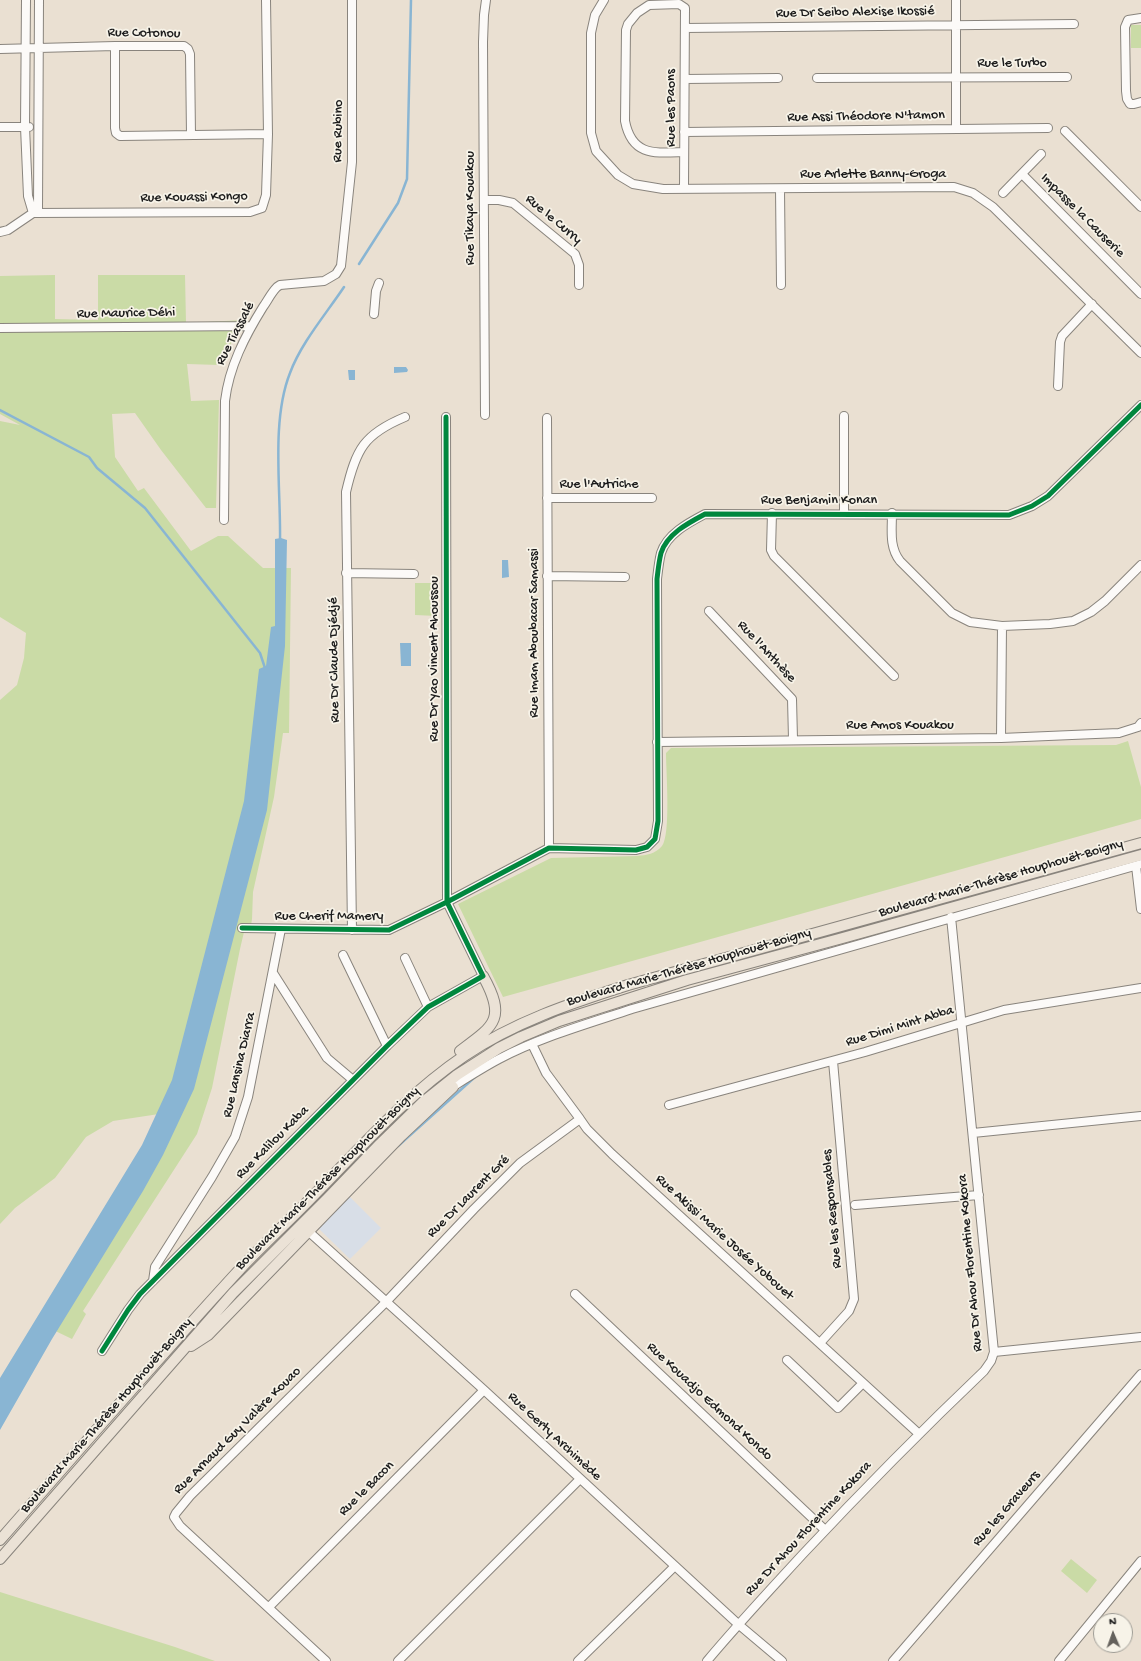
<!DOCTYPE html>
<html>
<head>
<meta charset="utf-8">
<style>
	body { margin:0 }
	#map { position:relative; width:1141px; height:1661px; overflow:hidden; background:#eae0d2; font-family:"Gochi Hand",sans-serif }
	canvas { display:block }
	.north { position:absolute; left:1093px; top:1613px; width:40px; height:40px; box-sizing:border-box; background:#f7f3e8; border:1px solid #9f9d96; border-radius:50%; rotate:358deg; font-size:11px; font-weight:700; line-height:16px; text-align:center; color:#1c1c1c }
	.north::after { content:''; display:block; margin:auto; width:14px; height:18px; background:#64615c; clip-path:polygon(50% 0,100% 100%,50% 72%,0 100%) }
</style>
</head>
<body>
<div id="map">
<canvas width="1141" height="1661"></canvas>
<div class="north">N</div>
</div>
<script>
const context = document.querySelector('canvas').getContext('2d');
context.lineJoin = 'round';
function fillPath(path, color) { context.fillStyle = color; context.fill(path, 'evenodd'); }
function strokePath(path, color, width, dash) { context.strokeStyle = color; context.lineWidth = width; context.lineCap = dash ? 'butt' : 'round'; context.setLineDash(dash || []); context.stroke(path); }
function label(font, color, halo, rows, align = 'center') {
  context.font = font + ' "Gochi Hand",sans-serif'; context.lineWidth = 3.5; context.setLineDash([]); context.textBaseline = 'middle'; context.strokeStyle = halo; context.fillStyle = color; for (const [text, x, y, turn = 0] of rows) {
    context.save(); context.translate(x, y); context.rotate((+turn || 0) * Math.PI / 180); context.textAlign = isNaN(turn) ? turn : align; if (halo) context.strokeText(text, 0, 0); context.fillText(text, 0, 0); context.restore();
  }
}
fillPath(new Path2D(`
	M349,1196L381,1228L350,1259L318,1228Z`), '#d8dee7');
fillPath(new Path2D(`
	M1131,25H1141V48H1131Z
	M55,275V319L98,320V275H185L186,323L244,320L219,365L187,364L191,401L219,400L216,508H206L161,450L135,413L112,414L115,457L138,491L144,488L191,551L218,536H228L263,568H291L289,733H283L274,797L253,892L252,919L250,932H244L240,949L212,1088L197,1134L83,1311L86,1314L72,1339L45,1326L172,1112L113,1121L86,1137L55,1178L15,1208L0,1224V700L17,685L24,658L26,633L0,617V421L20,425L0,414V276Z
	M415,583H437V616L415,615Z
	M1128,741L1141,787V819L503,997L458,904L551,858L637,856C647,855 655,854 662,846C671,834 666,771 666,753L671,748L1116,745Z
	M1071,1559L1097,1580L1087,1593L1061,1571Z
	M0,1592L175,1647L215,1661H0Z`), '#cadba6');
fillPath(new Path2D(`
	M394,367H406L408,370L407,372L394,373Z
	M348,370H355V380H349Z
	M281,538L287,540L285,646L267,810L194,1089L163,1155L143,1191L52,1339L0,1430V1378L142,1145L172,1080L244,801L259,669L266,666L271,627L275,626V539Z
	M502,560H508L509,577L502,578Z
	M400,643H411V666H401Z`), '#89b5d3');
strokePath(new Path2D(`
	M359,264L398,203L407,179L411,0
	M0,410L89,457L97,468L145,508L260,653L265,668
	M280,540C281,489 271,421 290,373C301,343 326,314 344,287
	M398,1146L475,1077`), '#89b5d3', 2.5);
const minor = new Path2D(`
	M26,0L25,127L28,196L33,213L250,212L262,208L266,195L268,134L266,0
	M604,0L595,15L591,33V133L596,151L618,175L633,184L663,189L954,187L973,193L993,207L1141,353
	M956,0V129
	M1141,18L1128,20L1125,27L1126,91L1127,99L1130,104H1134L1141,102
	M685,28L1074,24
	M115,46V128L116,133L120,136L268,134
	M0,49L115,46H184L188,49L190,54L191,135
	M817,78L1067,77
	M685,79L778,78
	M0,127H29
	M1065,131L1141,207
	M684,132L1048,128
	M684,152C656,153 632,157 625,121L626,30L628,24L637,13L649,5L679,4L685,8L684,188
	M1022,174L1141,294
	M780,189L781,285
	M1003,193L1041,154
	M484,200H499L513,203L575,254L579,265V285
	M38,211L39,0
	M0,232L8,230L33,213
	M374,314L376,291L379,283
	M0,328L251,326
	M1058,386L1060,342L1062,336L1092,304
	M485,415L483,42L484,15L486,0
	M547,418L549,848
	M547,498H652
	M772,513L771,550L774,556L894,676
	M892,513C892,530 889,547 900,561L952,613L970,622L1002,626L1050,624L1073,621L1091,612L1105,601L1141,565
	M844,514V416
	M224,520L225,401C229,367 245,336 263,307C268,300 271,293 277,287L280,285L324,281L336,274L341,266L352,162V0
	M346,573L414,574
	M547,576L625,577
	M709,611L792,699L793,739
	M1001,738L1002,626
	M657,742L1001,738L1119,733L1138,727L1141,723
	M1136,866L1141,909
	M242,928L389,930L447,902L549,848L636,850L647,847L655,839L658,821L657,579C658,570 659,561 661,553C667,534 688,523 705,514L1009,515L1032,506L1048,496L1141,405
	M352,930L346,492C356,449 364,434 405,417
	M343,955L387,1046
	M405,958L428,1007
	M273,973L327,1058L353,1080
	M532,1044L546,1073L580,1119L587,1129L612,1154L918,1433
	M449,1089C465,1079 482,1068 499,1059C541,1037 587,1024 632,1009L1141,864
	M669,1105L865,1052L1004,1010L1141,988
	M973,1133L1141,1116
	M855,1205L979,1195
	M308,1231L484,1390L738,1624L782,1661
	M153,1281L155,1267L212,1177L235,1137L248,1097L281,929
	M575,1294L825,1530
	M820,1343L849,1311L854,1299L833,1061
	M102,1351L128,1310L140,1294L387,1046L428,1007L483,976L447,902L446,417
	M994,1352L1141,1337
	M787,1360L838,1408L863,1383
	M269,1607L484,1390
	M326,1661L180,1526L174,1517L176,1513L190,1496L386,1302L474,1209L520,1163L580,1119
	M398,1661L580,1479
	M578,1661L675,1566
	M707,1661C738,1624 770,1590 802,1555C861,1492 921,1431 984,1371L991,1361L994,1352L951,917
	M893,1661L1141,1374
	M1059,1661L1141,1561`);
const major = new Path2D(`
	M460,1051C494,1026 507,1019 483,976
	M191,1346L208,1335L401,1136L453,1087
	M0,1540C80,1449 159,1357 241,1268C266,1242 292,1218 317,1192C364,1144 408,1094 464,1056C514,1022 571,1003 628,985L1141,843
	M0,1559L233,1293L327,1199L380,1144L422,1103L457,1075L499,1048L521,1037L559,1021L687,980L839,939L1141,855`);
strokePath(minor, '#89847d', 10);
strokePath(major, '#89847d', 12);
strokePath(minor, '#fcfaf8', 8);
strokePath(major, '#ebe2d6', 10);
strokePath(new Path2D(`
	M242,928L389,930L447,902L549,848L636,850L647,847L655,839L658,821L657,579C658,570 659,561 661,553C667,534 688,523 705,514L1009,515L1032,506L1048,496L1141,405
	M102,1351L128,1310L140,1294L387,1046L428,1007L483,976L447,902L446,417`), '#00873e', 5);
label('14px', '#1c1c1c', '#f7f3e8', [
	["Rue Dr Seibo Alexise Ikossié",855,13,-1],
	["Rue Cotonou",144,34,1],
	["Rue le Turbo",1012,64],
	["Rue les Paons",672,108,-90],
	["Rue Assi Théodore N'tamon",866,117,-1],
	["Rue Rubino",339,131,-89],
	["Rue Arlette Banny-Groga",873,175],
	["Rue Kouassi Kongo",194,198,-1],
	["Rue Tikaya Kouakou",471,208,-90],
	["Impasse la Causerie",1082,216,45],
	["Rue le Curry",553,220,40],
	["Rue Maurice Déhi",126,314,-1],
	["Rue Tiassalé",236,334,-63],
	["Rue l'Autriche",599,485],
	["Rue Benjamin Konan",819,501],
	["Rue Imam Aboubacar Samassi",535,633,-90],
	["Rue l'Anthèse",766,652,47],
	["Rue Dr Yao Vincent Ahoussou",435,659,-90],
	["Rue Dr Claude Djédjé",335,660,-91],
	["Rue Amos Kouakou",900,726],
	["Boulevard Marie-Thérèse Houphouët-Boigny",1001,879,-16],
	["Rue Cherif Mamery",329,917],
	["Boulevard Marie-Thérèse Houphouët-Boigny",689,968,-16],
	["Rue Dimi Mint Abba",900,1027,-17],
	["Rue Lansina Diarra",240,1065,-77],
	["Rue Kalilou Kaba",273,1143,-45],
	["Boulevard Marie-Thérèse Houphouët-Boigny",328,1179,-45],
	["Rue Dr Laurent Gré",469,1197,-45],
	["Rue les Responsables",833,1209,-95],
	["Rue Akissi Marie Josée Yobouet",724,1238,42],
	["Rue Dr Ahou Florentine Kokora",971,1263,-95],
	["Rue Kouadjo Edmond Kondo",709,1402,43],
	["Boulevard Marie-Thérèse Houphouët-Boigny",107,1416,-49],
	["Rue Arnaud Guy Valère Kouao",238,1431,-45],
	["Rue Gerty Archimède",554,1437,43],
	["Rue le Bacon",367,1489,-45],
	["Rue les Graveurs",1007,1509,-49],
	["Rue Dr Ahou Florentine Kokora",809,1529,-47]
]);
</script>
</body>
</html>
